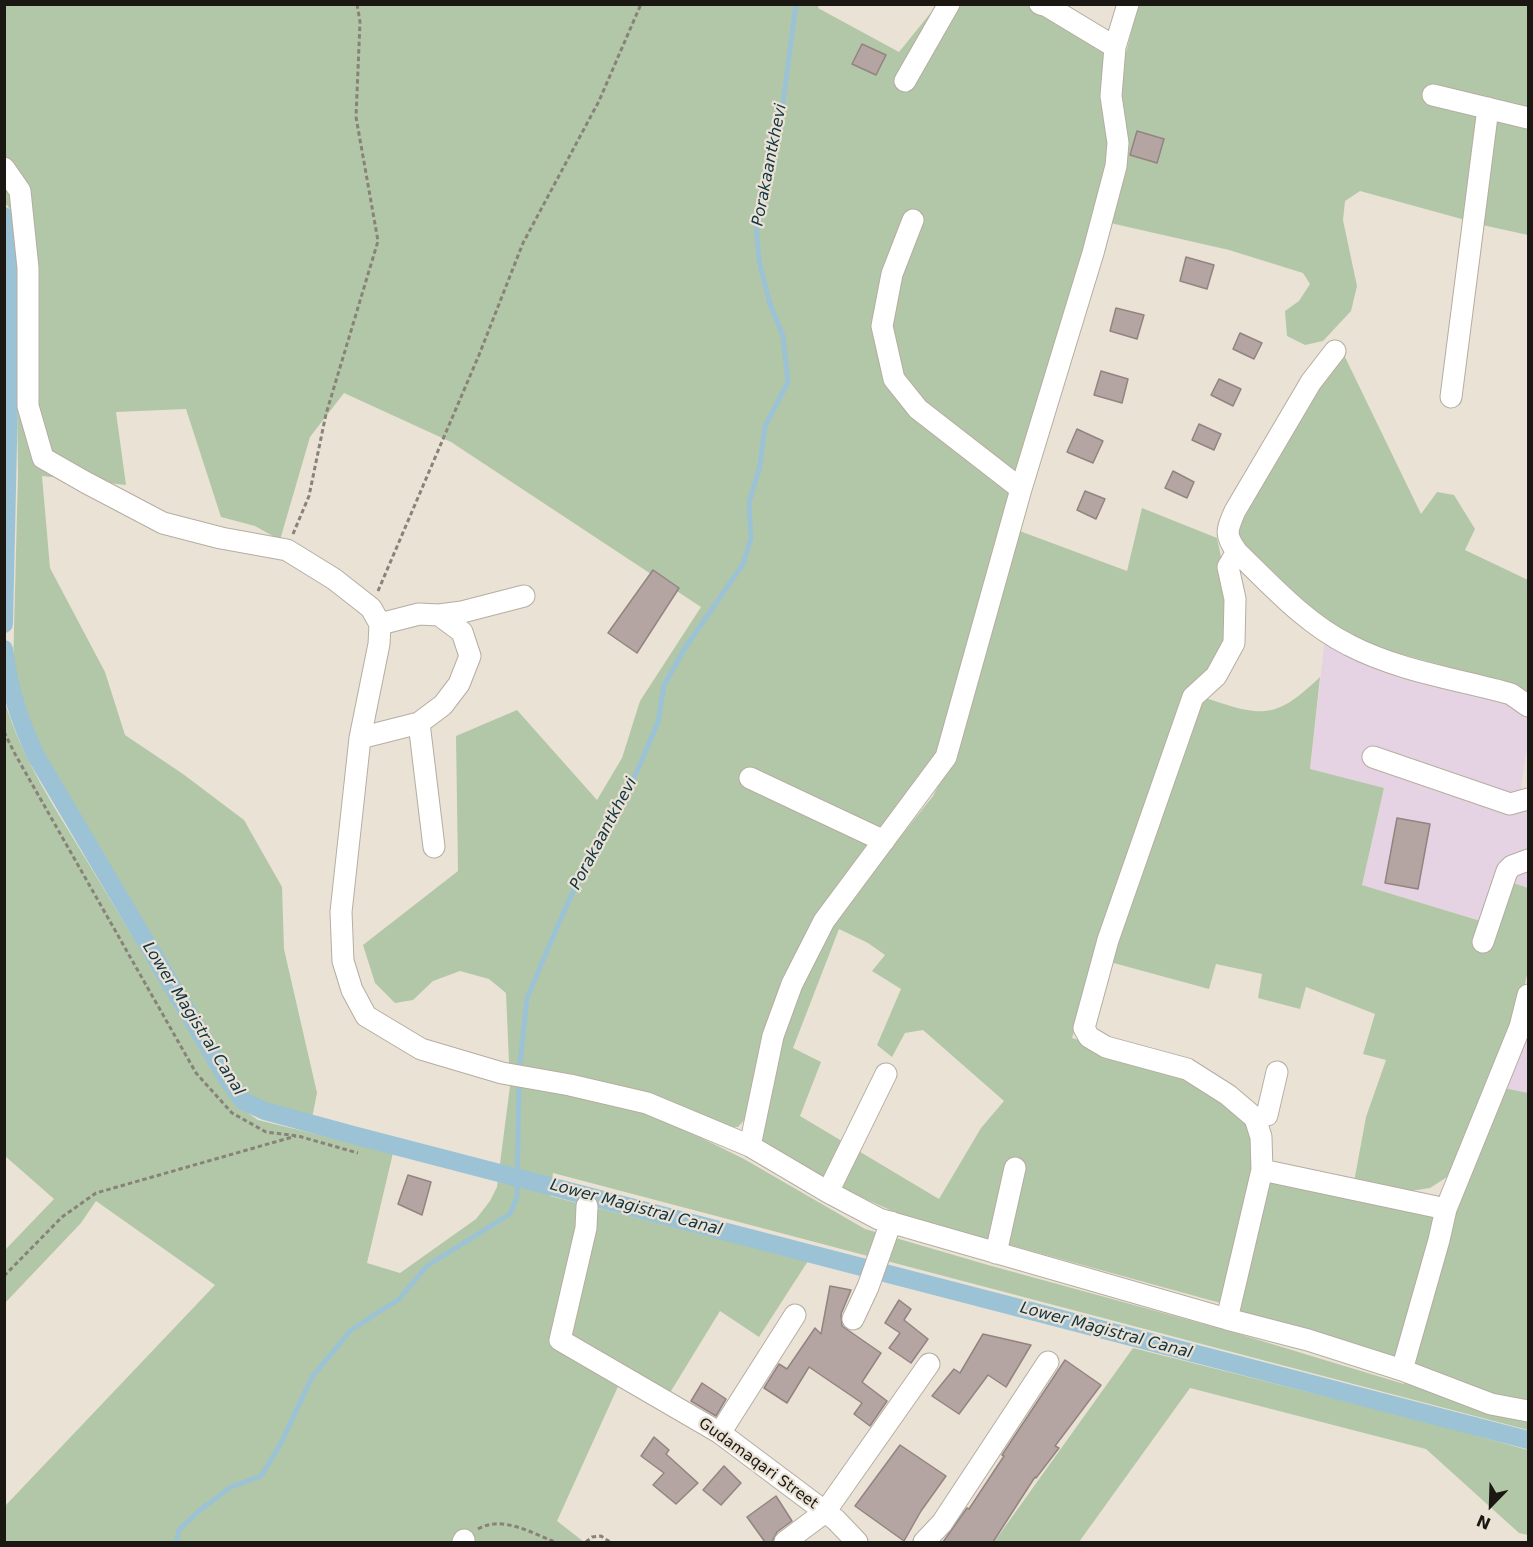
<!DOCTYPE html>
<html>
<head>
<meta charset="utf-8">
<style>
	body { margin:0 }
	#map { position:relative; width:1533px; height:1547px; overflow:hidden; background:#ebe2d6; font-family:"DejaVu Sans",sans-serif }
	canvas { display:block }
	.frame { position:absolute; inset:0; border:6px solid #1b1813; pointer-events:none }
	.north { position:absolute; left:1461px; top:1475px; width:60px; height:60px; -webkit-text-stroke:4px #ebe2d6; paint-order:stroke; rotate:203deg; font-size:16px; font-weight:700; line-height:24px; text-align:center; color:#1b1813 }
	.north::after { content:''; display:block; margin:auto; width:21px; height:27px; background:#1b1813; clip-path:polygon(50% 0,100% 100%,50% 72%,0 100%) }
</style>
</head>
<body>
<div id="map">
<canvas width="1533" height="1547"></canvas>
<div class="frame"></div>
<div class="north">N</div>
</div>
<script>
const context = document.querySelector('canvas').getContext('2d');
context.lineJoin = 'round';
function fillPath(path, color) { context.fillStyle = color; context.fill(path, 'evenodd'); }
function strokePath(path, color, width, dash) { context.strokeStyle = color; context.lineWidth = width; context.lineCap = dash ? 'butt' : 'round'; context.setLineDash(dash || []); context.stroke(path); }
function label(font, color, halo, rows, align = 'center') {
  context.font = font + ' "DejaVu Sans",sans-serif'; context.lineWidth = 4.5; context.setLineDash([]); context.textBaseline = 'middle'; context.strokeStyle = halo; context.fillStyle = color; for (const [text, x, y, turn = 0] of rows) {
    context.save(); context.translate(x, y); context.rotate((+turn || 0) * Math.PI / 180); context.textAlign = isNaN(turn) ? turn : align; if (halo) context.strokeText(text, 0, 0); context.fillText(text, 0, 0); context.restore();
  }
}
fillPath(new Path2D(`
	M1325,637L1511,704L1527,716L1528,742L1521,787L1528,806V888L1508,881L1497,926L1362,885L1384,788L1310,770Z
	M1528,1036V1093L1504,1088Z`), '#e5d3e4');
fillPath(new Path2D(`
	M5,5H819L818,8L899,52L937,5H1055L1107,53L1111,140L1109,163L939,758L802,942L781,981L761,1043L747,1117L738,1127H728L659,1097L561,1072L539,1074L649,1112L744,1159L865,1229L988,1265L1229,1331L1404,1384L1453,1214L1504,1088L1528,1093V1430L553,1173L550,1196L808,1261L759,1337L720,1311L668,1396L626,1369L557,1521L584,1542H5V1506L215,1285L96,1201L81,1223L5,1303V1250L54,1199L5,1156L4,699C21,758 56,809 87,861C136,943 187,1025 238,1106L258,1120L393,1153L367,1263L400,1273L476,1219L490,1201L497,1187L510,1086L506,993L489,979L460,971L433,981L413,1000L395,1003L375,983L363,945L458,871L456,736L517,710L597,800L622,758L640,701L701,607L451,442L344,393L310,437L280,540L255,526L221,517L186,409L116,412L126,485L42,476L50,568L105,672L125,735L183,774L244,820L282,887L284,949L317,1093L312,1118L260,1104L243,1093L55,778L22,716L13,670L18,473L15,229L10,209L4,202Z
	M1138,5H1528V235L1487,226L1360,191L1345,201L1343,220L1357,286L1351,311L1323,341L1305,345L1287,336L1285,311L1299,301L1310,284L1303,273L1229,250L1106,222L1124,61Z
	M1344,355L1421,514L1437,492L1454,495L1475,529L1465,550L1528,580V693L1484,677L1351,640L1308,610L1235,535L1317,383Z
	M1142,508L1217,538L1229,595L1225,649L1171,730L1072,1038L1181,1072L1247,1121L1257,1139L1254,1167L1224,1304L901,1215L837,1186L760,1145L776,1042L822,935L933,796L946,771L1017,530L1127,571ZM839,929L868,943L885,955L872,971L901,989L877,1045L892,1057L905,1033L923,1030L1004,1101L981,1128L939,1199L800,1116L821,1062L793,1048Z
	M1320,677L1310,769L1384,788L1362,885L1497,926L1508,881L1528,888V970L1516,1025L1475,1121L1447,1177L1430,1188L1403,1192L1354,1182L1366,1117L1386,1060L1363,1054L1375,1014L1306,987L1300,1009L1258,998L1262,974L1216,964L1209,989L1110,962L1194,712L1206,698C1262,717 1275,720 1320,677Z
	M1265,1181L1436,1217L1398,1357L1238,1311Z
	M1133,1348L1435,1424L1528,1450V1535L1519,1533L1426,1449L1190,1388L1079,1542H994Z`), '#b2c7a7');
strokePath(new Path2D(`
	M519,1073L527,998L561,918L589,857L619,809L638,769L658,722L664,685L685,648L743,564L751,538L749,503L760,465L765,426L788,382L783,336L770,304L759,261L756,223L778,141L796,4
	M176,1542L179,1530L200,1510L231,1487L261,1476L281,1443L312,1377L351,1330L399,1299L427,1266L510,1214L517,1197L519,1082`), '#9bc3d5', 5);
strokePath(new Path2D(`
	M4,216L7,221L12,262L4,624
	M4,649C10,691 18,717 36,756L227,1079L243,1101L265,1111L353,1135L1528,1440`), '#9bc3d5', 18);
const building = new Path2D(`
	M862,44L886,55L876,75L852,64Z
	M1137,131L1164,139L1157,163L1130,155Z
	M1186,257L1214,265L1207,289L1180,281Z
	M1116,308L1144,315L1137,339L1110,331Z
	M1240,333L1262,343L1254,359L1233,349Z
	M1101,371L1128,379L1122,403L1094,395Z
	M1219,379L1241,389L1233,406L1211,395Z
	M1199,424L1221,434L1214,450L1192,440Z
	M1077,429L1103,441L1093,463L1067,452Z
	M1173,471L1194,482L1187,498L1165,488Z
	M1085,491L1105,499L1096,519L1077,510Z
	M653,570L679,588L637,653L608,633Z
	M1397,818L1430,824L1418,889L1385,883Z
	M408,1175L431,1182L422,1215L398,1204Z
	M830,1286L851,1290L841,1314L842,1326L881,1353L862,1382L887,1401L870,1426L854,1414L862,1403L809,1367L787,1403L764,1388L779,1364L787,1369L815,1328L821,1334Z
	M899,1300L911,1309L904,1320L928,1339L911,1363L889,1348L900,1333L885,1323Z
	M983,1334L1031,1345L1006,1387L988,1375L959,1414L932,1396L954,1369L960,1373Z
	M1065,1360L1101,1385L1055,1446L1059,1448L1036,1478L1035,1477L993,1542H943L967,1508L969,1509L1004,1456L1002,1455Z
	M702,1383L726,1399L716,1416L691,1401Z
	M654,1437L669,1450L666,1454L698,1483L676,1504L653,1485L664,1473L641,1456Z
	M900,1445L946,1476L921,1511L904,1541L855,1506Z
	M724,1466L741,1483L721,1505L703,1490Z
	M776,1496L792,1521L777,1532L772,1542H765L747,1517Z`);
fillPath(building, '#b5a5a2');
strokePath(building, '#938381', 1.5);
const minor = new Path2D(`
	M1040,4L1047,6L1115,47
	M905,81L949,4
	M1433,95L1528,118
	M4,168L20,191L28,268V406L43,458L85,482L163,523L221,538L287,550L334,579L371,608L380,624L379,644L360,738L341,912L343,961L352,990L366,1016L421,1049L502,1073L570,1085L647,1103L750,1146L828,1192L879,1219L1227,1319L1308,1340L1402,1370L1491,1404L1528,1411
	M913,220L892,274L882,326L894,379L918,409L1021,489
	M1451,397L1488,108
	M1237,552C1224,534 1227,530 1235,511L1311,382L1335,351
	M380,624L419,614L439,615L462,612L524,596
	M419,723L434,847
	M360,738L419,723L443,705L459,684L470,656L462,632L439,615
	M1373,757L1510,804L1528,799
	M750,778L884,841
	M1483,942L1507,871L1512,866L1528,860
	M1255,1118L1267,1115L1277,1072
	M750,1146L773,1036L792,984L824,921L946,757L1021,489L1093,253L1116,166L1118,143L1111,96L1115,47L1128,4
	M1262,1170L1446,1209
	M828,1192L886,1074
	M587,1206L586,1228L560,1340L720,1433L836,1520L857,1542
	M996,1253L1015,1168
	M853,1319L868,1287L891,1222
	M1227,1319L1262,1170L1261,1137L1255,1118L1228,1095L1187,1069L1106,1047L1089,1037L1084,1028L1108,940L1193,697L1216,676L1234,643L1235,599L1228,567L1237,552C1270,584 1306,624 1349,645C1399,671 1457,679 1511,694L1528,706
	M1402,1370L1439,1240L1446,1209L1520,1027L1528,995
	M720,1433L795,1315
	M463,1542L464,1540
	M785,1542L825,1512L929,1364
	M924,1542L942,1523L1048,1362`);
strokePath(minor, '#b5ada1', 23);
strokePath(new Path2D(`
	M293,534L309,496L326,414L378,241L356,117L360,22L357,4
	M378,591L479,355L523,243L599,101L641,4
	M4,732L15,754L196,1073L232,1113L266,1132L298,1136L358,1153
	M4,1276L62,1217L96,1193L296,1136
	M478,1529C503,1515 531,1533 555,1542
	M586,1542L592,1537L601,1536L610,1542`), '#888279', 3, [4.5, 3]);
strokePath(minor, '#fff', 21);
label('15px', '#1b1813', '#ebe2d6', [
	["Gudamaqari Street",758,1464,36]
]);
label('italic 16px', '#103442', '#ebe2d6', [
	["Porakaantkhevi",770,165,-79],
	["Porakaantkhevi",604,834,-62],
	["Lower Magistral Canal",193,1019,58],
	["Lower Magistral Canal",636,1208,15],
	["Lower Magistral Canal",1106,1331,15]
]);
</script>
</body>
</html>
